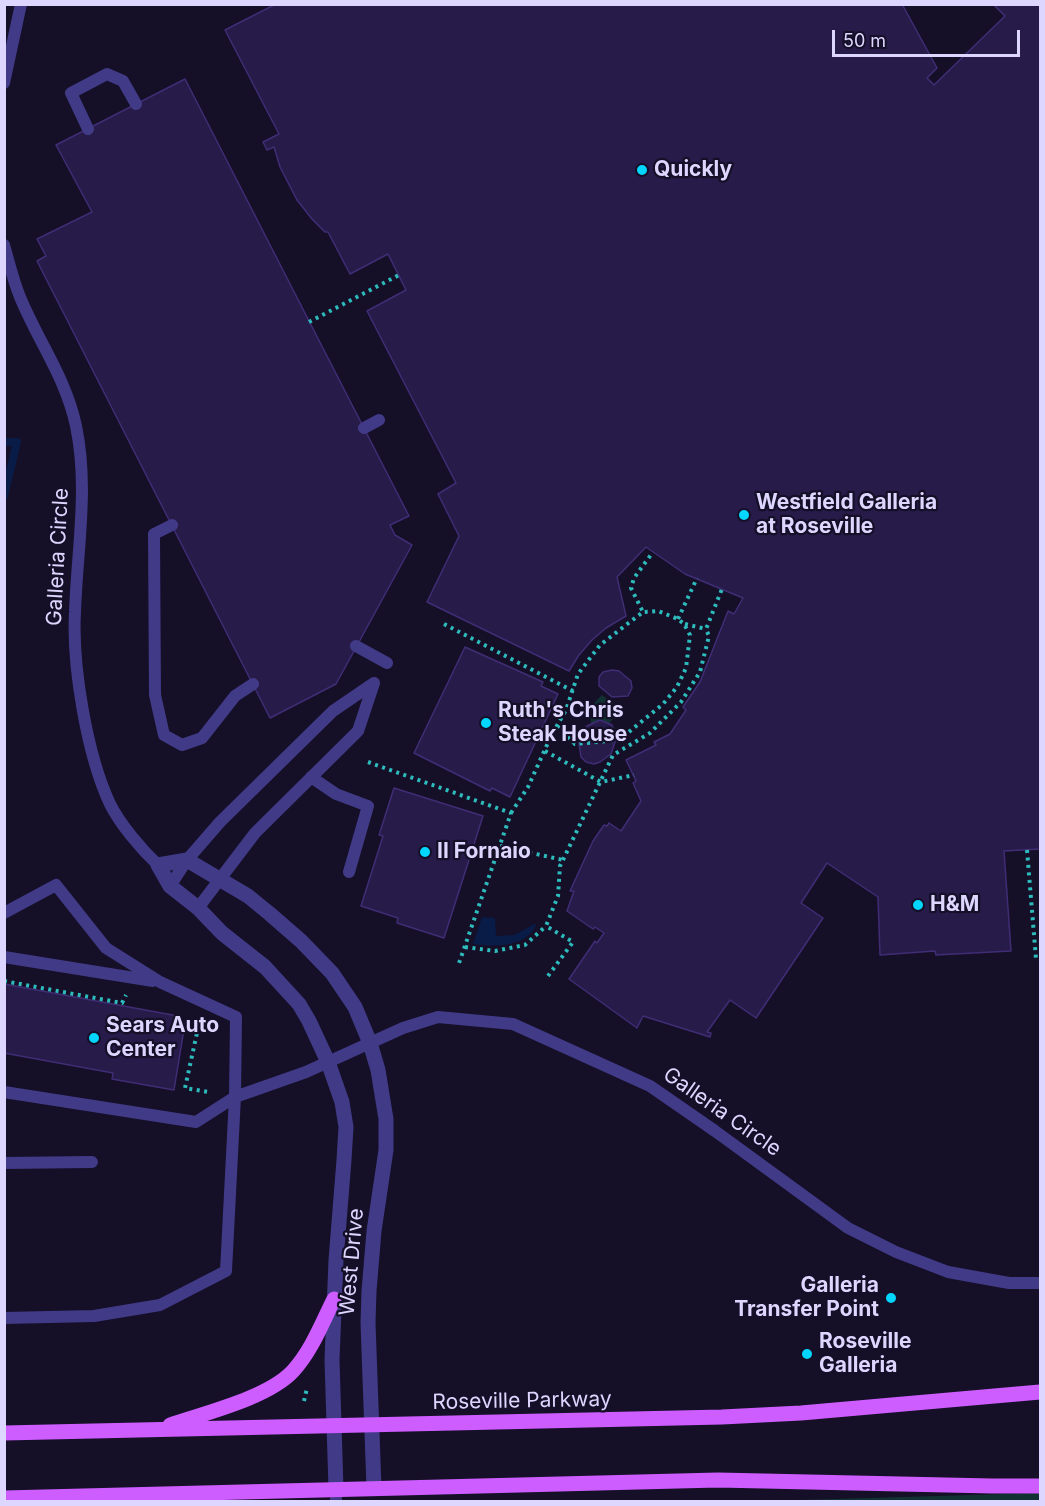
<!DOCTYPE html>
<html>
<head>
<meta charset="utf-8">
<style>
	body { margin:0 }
	#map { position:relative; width:1045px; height:1506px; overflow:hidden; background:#150f28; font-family:Inter,sans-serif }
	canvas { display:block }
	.frame { position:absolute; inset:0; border:6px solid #ddd6ff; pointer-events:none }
	.scale { position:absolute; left:832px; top:30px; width:188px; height:27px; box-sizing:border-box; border:3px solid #ddd6ff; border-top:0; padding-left:8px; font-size:18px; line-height:21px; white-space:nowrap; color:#ddd6ff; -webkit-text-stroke:4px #150f28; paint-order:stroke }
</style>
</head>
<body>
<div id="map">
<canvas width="1045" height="1506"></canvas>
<div class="frame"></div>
<div class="scale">50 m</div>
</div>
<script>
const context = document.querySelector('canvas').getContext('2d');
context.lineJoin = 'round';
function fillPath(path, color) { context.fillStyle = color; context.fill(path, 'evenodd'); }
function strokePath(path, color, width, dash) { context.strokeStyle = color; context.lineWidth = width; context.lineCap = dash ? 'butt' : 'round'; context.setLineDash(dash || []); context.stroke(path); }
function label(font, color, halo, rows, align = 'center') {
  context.font = font + ' Inter,sans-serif'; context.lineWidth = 4.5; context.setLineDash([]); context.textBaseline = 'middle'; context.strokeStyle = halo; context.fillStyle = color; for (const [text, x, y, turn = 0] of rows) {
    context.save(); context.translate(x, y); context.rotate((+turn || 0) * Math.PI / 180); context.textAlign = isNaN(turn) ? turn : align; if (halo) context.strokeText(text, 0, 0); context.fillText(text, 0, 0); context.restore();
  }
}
fillPath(new Path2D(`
	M602,695L614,704C616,719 611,726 596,728L591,723L590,707Z
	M1040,1493V1502H730Z`), '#123132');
fillPath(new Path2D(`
	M482,917L495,918L496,936L514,935L535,924L536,925C526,948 493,947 473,944Z`), '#091c47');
strokePath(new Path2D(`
	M4,442H17L4,496`), '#091c47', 8);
const building = new Path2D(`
	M276,4H902L937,68L927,78L934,85L1005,16L993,4H1040V849L1004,851L1011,951L936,955L935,951L880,955L878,897L827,863L801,903L823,918L756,1018L730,1000L707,1032L711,1033L710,1037L643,1016L637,1028L569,979L595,941L597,943L604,933L595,927L593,929L567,911L574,891H570L593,841L604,825L607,826L609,823L621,831L641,801L633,783L636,781L626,760L656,745L654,742L670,734L686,710L683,707L700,682L728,611L734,614L743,598L685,574L646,547L617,577L626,616L606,628L592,640L579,655L569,671L427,602L459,536L438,494L456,483L367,311L406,290L388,254L350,274L328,232H325L312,219L297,200L280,167L274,147L267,150L263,142L279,134L225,30Z
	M185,79L409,516L390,525L395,535L412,545L336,684L270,718L37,261L46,256L37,239L92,212L56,145Z
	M465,647L543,682L541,686L558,694L510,797L492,788L490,791L414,753Z
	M612,670L619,671L631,681L632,688L628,696L612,697L599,686V677L603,672Z
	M600,720L612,725L616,739L611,754L600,762L594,764L586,762L581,757L579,744L580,736L587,726Z
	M394,788L483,816L444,938L397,923L398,918L361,906L383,836L379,835Z
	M4,984L178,1016L177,1022L185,1023L174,1090L112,1079L113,1073L4,1053Z`);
fillPath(building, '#271b49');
strokePath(building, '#402d75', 1.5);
strokePath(new Path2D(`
	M309,322L399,275
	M678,619L697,578
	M444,624L573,691
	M685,624L706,629
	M557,726L575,744L619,740L663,704L677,687L686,668L690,635L684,624L678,619L658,611L643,612
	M545,751L601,782L634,775
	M368,762L511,813L458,966
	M511,813L528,787L551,736L566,710L578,674L600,645L643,612L631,588L634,578L653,552
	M500,846L563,860
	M1027,850L1036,959
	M465,947L495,951L525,945L546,926
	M548,976L573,942L546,926L558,896L560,866L563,860L613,755L650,733L681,702L700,672L709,636L706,629L722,589
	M4,981L122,1003L126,995
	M200,1019L185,1088L208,1092
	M304,1401L307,1388`), '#2dbbbc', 4, [3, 4.5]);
strokePath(new Path2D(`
	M4,83L21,4
	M88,129L71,93L107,74L123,81L136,104
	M4,245C9,262 13,280 20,297C38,341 66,378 76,426C89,488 77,550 75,612C72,666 87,755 110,804C120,824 141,849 158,865
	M364,428L379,420
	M172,525L154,534L155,695L164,735L182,745L202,738L235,696L253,684
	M356,646L387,663
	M311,777L336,794L368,806L349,872
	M170,886L187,860L220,822L333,711L374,683
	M198,908L255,833L358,731L374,683
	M4,913L56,885L106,948L160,982L236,1017L235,1097L226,1271L160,1305L94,1316L4,1318
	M4,957L153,981
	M4,1092L196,1122L235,1097L306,1072L403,1028L438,1017L513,1024L650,1086L715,1131L848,1228L896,1252L948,1272L1009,1283H1040
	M4,1163L92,1162
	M336,1489V1502`), '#413a87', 12);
strokePath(new Path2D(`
	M336,1489L332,1360L336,1260L344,1160L346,1127L342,1102L328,1062L309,1021L299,1004L265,967L222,933L198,908L170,886L158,865L187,860L248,896L270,914L301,941L332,973L355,1007L370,1043L378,1070L386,1119V1150L374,1231L369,1291L368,1323L374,1488`), '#413a87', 15);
strokePath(new Path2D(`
	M170,1425C205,1413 268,1398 293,1371C312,1350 322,1323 334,1299
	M4,1433L722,1417L801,1413L1040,1392
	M4,1498L718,1480L992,1486H1040`), '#cd5dff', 15);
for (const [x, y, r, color] of [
	[642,170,6,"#02d6ff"],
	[744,515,6,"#02d6ff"],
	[486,723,6,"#02d6ff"],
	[425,852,6,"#02d6ff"],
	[918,905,6,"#02d6ff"],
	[94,1038,6,"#02d6ff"],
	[891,1298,6,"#02d6ff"],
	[807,1354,6,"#02d6ff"]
]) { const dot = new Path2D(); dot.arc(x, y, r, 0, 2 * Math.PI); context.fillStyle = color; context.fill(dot); strokePath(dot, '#150f28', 2); }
label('bold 21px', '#ddd6ff', '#150f28', [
	["Quickly",654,170],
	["Westfield Galleria",756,503],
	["at Roseville",756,527],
	["Ruth's Chris",498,711],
	["Steak House",498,735],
	["II Fornaio",437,852],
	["H&M",930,905],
	["Sears Auto",106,1026],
	["Center",106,1050],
	["Galleria",879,1286,"right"],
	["Transfer Point",879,1310,"right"],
	["Roseville",819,1342],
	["Galleria",819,1366]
], 'left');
label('21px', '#ddd6ff', '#150f28', [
	["Galleria Circle",58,557,-87],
	["Galleria Circle",722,1112,35],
	["West Drive",352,1262,-85],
	["Roseville Parkway",522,1401,-1]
]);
</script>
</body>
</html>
